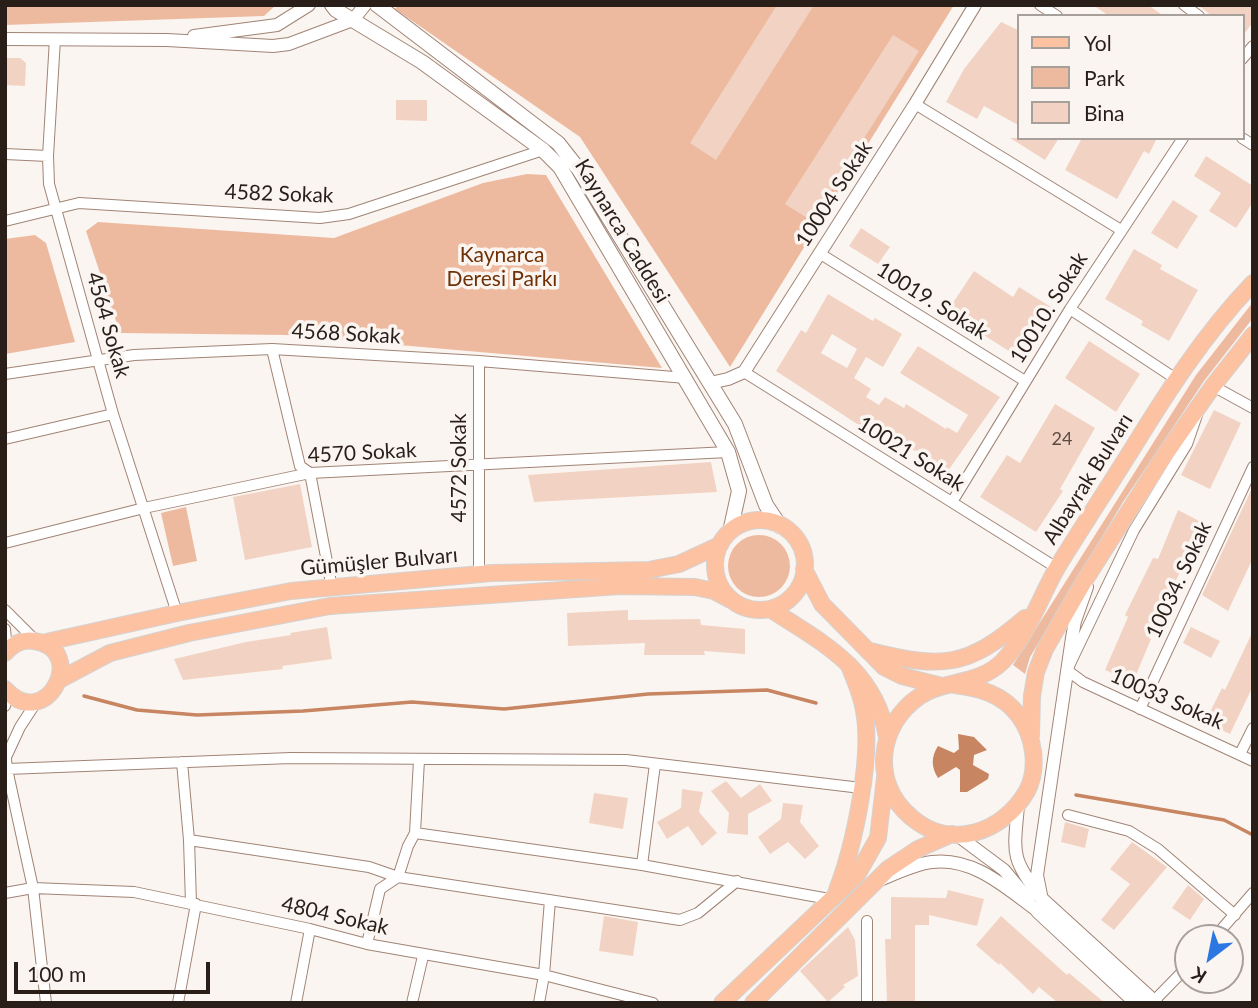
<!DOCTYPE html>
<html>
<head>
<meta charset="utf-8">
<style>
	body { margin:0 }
	#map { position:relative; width:1258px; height:1008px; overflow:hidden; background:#fbf5f1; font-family:Lato,sans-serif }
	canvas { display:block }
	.frame { position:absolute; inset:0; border:7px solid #291e18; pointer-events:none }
	.legend { position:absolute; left:1017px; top:14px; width:228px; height:126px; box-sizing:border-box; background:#fbf5f1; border:2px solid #a79f9a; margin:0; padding:9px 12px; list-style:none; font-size:21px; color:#291e18 }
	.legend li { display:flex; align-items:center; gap:14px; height:35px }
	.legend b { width:35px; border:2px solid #a79f9a }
	.north { position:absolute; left:1174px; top:924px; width:70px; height:70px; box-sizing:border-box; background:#fbf5f1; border:2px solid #a79f9a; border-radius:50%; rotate:212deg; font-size:19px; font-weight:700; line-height:28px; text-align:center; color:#291e18 }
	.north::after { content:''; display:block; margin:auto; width:24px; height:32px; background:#2d77e3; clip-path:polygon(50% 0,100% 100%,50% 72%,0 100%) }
	.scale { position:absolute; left:14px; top:962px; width:196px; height:32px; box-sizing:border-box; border:4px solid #291e18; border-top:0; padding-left:9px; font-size:21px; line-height:24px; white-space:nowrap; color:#291e18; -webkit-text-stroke:5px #fbf5f1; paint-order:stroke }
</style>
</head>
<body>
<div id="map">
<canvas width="1258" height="1008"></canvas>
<div class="frame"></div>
<ul class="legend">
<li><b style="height:9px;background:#fdc2a1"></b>Yol</li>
<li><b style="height:19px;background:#edbaa0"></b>Park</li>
<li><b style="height:19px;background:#f2d3c3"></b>Bina</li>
</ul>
<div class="north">K</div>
<div class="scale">100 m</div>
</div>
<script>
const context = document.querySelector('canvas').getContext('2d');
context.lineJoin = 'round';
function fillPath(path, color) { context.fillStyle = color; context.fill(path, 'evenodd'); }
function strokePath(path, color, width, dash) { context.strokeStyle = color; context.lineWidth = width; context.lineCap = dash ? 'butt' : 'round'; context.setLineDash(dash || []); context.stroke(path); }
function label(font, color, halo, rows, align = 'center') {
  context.font = font + ' Lato,sans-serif'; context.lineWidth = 7; context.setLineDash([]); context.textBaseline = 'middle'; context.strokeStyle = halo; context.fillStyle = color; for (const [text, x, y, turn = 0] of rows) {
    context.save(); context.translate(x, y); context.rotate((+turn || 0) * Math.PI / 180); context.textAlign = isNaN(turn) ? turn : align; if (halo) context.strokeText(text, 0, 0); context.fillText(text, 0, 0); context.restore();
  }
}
fillPath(new Path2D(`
	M5,5H276L264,16L5,25Z
	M398,5H954L730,367L580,137L395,9Z
	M527,174L546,175L662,368L285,335L120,333L86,231L98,222L334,238L483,183Z
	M35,235L46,243L75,342L5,354V239Z
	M1253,302V318L1204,381L1123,502L1030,657L1025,674L1013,665L1196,375Z
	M186,507L197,561L173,566L161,513Z
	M728 566a31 31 0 1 1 62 0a31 31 0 1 1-62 0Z`), '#edbaa0');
fillPath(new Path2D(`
	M958,734L974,737L987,750L974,755L973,765L989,774L988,779L967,792H960V770L956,767L938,778C931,767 931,757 938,746L954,753L959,749Z`), '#c78562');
strokePath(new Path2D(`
	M84,696L137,710L197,715L303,711L412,702L504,709L648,694L767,690L816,703
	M1076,795L1224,820L1253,835`), '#c78562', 3.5);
fillPath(new Path2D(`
	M777,5H814L716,160L690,143Z
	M1093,5H1148L1164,16H1109Z
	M1198,5H1253V22L1242,37V16H1212Z
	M1001,22L1018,30V125L984,106L977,119L946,102L964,69Z
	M893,35L919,51L812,221L785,204Z
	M5,58H20L26,63L25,86L5,85Z
	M396,100H427V121L396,120Z
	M1010,138H1059L1045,160Z
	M1082,138H1157L1149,154L1144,151L1117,199L1065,170Z
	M1206,156L1253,186V202L1236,228L1209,211L1221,193L1194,176Z
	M1173,200L1198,216L1177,249L1151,233Z
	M861,228L890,247L878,264L849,246Z
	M1134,249L1162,265L1160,269L1198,290L1169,341L1141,325L1143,321L1105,299Z
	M974,271L1013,297L1019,287L1051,307L1020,358L947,312Z
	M828,294L873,321L875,318L902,334L883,367L866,357L854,378L871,389L866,397L879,405L885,397L904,408L906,404L946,429L947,427L957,433L968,415L900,373L918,346L1000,397L945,475L934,468L936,464L915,450L914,451L877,428L874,435L776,371L801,330L806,333ZM832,334L857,349L847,368L821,353Z
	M1089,341L1140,374L1116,412L1065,378Z
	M1055,404L1095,428L1060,489L1063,491L1036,532L980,497L1007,455L1020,463Z
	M1214,410L1241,423L1210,489L1181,475Z
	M711,462L717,492L534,502L528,475Z
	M300,484L312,547L245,560L233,497Z
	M1253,486V558L1228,611L1202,595Z
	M1178,510L1207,525L1193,557L1188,555L1149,638L1151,639L1133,682L1105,670L1128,617L1125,615L1153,558L1158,559Z
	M628,610V620L700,619L701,625L745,629V654L704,651L705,655H644L645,643L568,646L567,613Z
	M327,627L332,659L282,666L283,669L183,680L174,659L246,642L291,635L290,633Z
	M1191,627L1220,641L1211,658L1183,643Z
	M1253,631V686L1230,734L1205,722L1222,688L1225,690Z
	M726,781L741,798L760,784L772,801L748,814V835L727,833L729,813L711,791Z
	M682,789L703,792L699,812L717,833L702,846L688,826L667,839L657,822L681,808Z
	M594,793L628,798L623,829L589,823Z
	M783,803L803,805L800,822L819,846L805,859L788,842L770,854L758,837L781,819Z
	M1065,822L1089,829L1085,848L1061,842Z
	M1132,842L1167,867L1114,930L1101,920L1130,884L1110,869Z
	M1188,885L1204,899L1190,920L1172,908Z
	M948,890L984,899L977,926L929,915V925H915V1003H887L885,939H891V897L946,898Z
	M604,916L638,922L633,956L599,951Z
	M1001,916L1067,975L1069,973L1105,1003H1058L1039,987L1033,994L1000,963L999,965L976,945Z
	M848,927L855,940L858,976L843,985L845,987L828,1002L800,971Z`), '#f2d3c3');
const minor = new Path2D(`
	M1040,5L1057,16
	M1184,5L1199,16
	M55,39L48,156L49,184L113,414L177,613
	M1242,59L1253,46
	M915,104L1121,230
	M1242,138L1253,145
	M5,154L48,156
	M5,221L79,203L320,218L349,214L543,150
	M819,253L1025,381
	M1070,309L1176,379
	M272,349L300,466L310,473L332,588
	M479,361V574
	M744,372L1057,568
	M5,374L134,355L272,349L479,361L686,378
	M1213,386L1253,408
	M1197,415L1187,444L1134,530L1067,670L1083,682L1253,761
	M5,439L113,414
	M952,502L1070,309L1183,138
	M5,543L144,508L310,473L728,452
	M5,610L36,641
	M5,629L7,651
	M5,706L8,692
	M1140,709L1253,467
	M5,750L7,769L33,888L46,1003
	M1240,754L1253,728
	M7,755L20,727L37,701
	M182,762L189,840L191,903
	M7,769L291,758L626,760L861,788
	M1068,815L1129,831L1158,849L1235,915
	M415,833L419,760
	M189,840L369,867L398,877L680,920L698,913L737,881
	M642,865L655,764
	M5,893L33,888L134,892L310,929L367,944L544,975L653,1003
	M867,921V1003
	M1214,938L1253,893
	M367,944L380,889L398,877L408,846L415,833L642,865L829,899
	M178,1003L196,904
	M296,1003L310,929
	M412,1003L423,956
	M539,1003L544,975L550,900
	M1152,1003L1188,966`);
const tertiary = new Path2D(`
	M194,36L277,25L309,5
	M5,39L167,40L273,46L289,44L353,20L365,5
	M710,383L728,379L744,372L915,104L975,5
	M1018,806C1014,852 1010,858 1040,896
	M957,835L1004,870L1029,900
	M880,880C897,873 914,864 932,862C974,857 1006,888 1038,911
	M1042,900L1037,875L1072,638L1075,621L1087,587`);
const secondary = new Path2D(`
	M332,5L336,10L422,62L543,150L560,167L728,452L739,491L730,532
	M377,5L558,143L580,171L735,424L766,505L780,526
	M1042,900L1155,1003
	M1038,911L1137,1003`);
const primary = new Path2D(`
	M715 565a45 45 0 1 1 90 0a45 45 0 1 1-90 0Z
	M804,569L822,604L884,667L902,676L942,686
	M770,609C823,643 875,669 887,737
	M42,643L177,613L291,591L492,573L649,570L679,564L720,545
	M870,651C943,669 967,668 1025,618
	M5,653C13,644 22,639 34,641C90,649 46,735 5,689
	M59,680L110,653L189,633L330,606L620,586L695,587L714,591L731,600
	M955,685C980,688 1003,694 1019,716C1034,736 1039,768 1027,791C1003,833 950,851 911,817C870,783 878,724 920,696C943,680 979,685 1002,662C1028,636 1040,597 1058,566C1081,529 1105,492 1129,454C1166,394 1204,334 1253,283
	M1031,736L1032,696L1036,672L1045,649L1083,583L1164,456L1213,386L1253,335
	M837,890C854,846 873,757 864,711C862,695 854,679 849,665
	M722,1003L857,875L878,838L885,778
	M753,1003L888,869L918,849L952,834`);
strokePath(minor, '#a08475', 12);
strokePath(tertiary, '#a08475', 14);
strokePath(secondary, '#a08475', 16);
strokePath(primary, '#d4d2d1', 18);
strokePath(minor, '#fff', 10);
strokePath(tertiary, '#fff', 12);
strokePath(secondary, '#fff', 14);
strokePath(primary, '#fdc2a1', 16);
label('18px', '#5b4b43', null, [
	["24",1062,439]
]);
label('21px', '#291e18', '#fbf5f1', [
	["4582 Sokak",279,194,2],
	["10004 Sokak",834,194,-57],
	["Kaynarca Caddesi",622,231,59],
	["10019. Sokak",932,301,32],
	["10010. Sokak",1049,308,-58],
	["4564 Sokak",108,325,74],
	["4568 Sokak",346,334,3],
	["4570 Sokak",362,453,-3],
	["10021 Sokak",911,454,32],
	["4572 Sokak",459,468,-90],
	["Albayrak Bulvarı",1088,479,-58],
	["Gümüşler Bulvarı",379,562,-5],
	["10034. Sokak",1179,580,-65],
	["10033 Sokak",1167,699,24],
	["4804 Sokak",335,916,13]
]);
label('21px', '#6e3107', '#fbf5f1', [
	["Kaynarca",502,255],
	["Deresi Parkı",502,279]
]);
</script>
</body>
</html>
